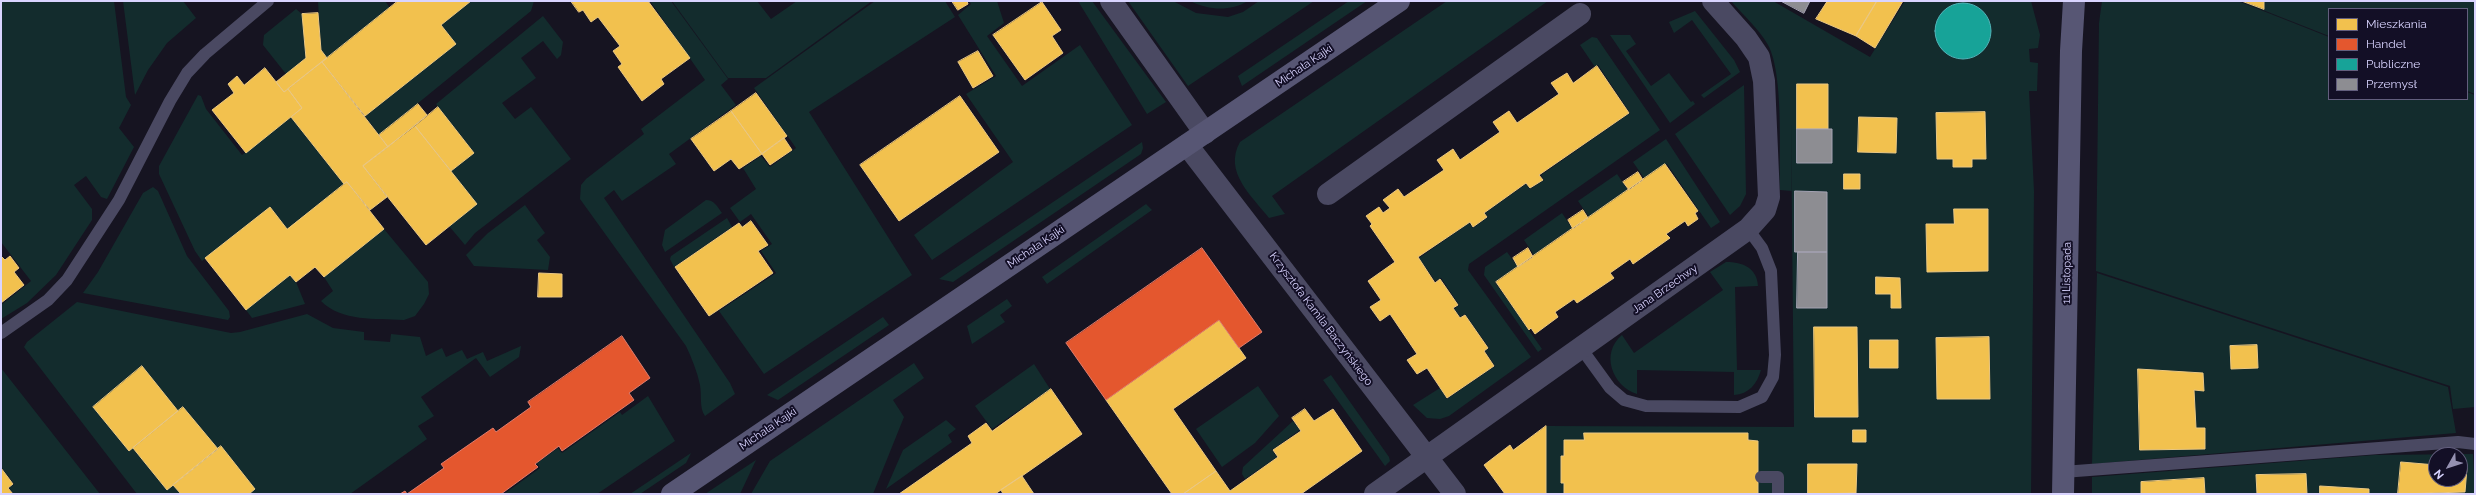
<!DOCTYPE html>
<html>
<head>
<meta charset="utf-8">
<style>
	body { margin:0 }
	#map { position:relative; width:2476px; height:495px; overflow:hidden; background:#161421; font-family:Raleway,sans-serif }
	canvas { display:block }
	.frame { position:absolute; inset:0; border:2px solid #d9d4ff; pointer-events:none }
	.legend { position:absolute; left:2328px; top:8px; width:140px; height:92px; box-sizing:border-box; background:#130f26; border:1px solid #625e7d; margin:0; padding:5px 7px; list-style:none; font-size:12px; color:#d9d4ff }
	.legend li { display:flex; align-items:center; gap:8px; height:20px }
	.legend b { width:20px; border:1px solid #625e7d }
	.north { position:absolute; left:2428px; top:447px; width:40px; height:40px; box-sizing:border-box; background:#130f26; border:1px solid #625e7d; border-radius:50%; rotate:231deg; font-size:11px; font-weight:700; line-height:16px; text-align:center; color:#d9d4ff }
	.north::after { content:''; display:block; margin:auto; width:14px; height:18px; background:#9591b1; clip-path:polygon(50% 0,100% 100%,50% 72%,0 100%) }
</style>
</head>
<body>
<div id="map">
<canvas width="2476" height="495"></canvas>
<div class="frame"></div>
<ul class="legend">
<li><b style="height:11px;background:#f2c14e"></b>Mieszkania</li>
<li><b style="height:11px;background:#e4572e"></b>Handel</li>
<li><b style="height:11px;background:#17a398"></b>Publiczne</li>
<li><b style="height:11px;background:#8d8d92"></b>Przemysł</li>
</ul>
<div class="north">N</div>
</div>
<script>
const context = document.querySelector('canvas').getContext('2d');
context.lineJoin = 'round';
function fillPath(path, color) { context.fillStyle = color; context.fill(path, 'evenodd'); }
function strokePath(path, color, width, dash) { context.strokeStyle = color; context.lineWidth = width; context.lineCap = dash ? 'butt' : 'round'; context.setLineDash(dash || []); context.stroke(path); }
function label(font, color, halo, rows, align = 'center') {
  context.font = font + ' Raleway,sans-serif'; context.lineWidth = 4; context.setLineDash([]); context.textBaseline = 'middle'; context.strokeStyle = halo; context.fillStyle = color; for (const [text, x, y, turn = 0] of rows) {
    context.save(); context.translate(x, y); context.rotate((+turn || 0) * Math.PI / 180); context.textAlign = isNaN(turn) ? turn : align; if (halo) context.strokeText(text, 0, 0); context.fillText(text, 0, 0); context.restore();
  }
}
fillPath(new Path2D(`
	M1,1H114L126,97L131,105L119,128L134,147L107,199L101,197L86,176L74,185L92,209V220L56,275L27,303L1,319V305L31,281L1,242Z
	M123,1H183L196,18L167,43L148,70L135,95Z
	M318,1H385L390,8L327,58L321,50Z
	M471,1H534L531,11L379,135L365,116L456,44L441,25Z
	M650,1H671L728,79L721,85L736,105L669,154L676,164L622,201L614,190L604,198L730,383L735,394L705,416C699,408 702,396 700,385C697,371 692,359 686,346L580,199L581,185L586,179L644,134L641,129L705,80Z
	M672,1H757L771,19L797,1H872L766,78H728Z
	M875,1H945L955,17L809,112L912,275L764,374L719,311L776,273L761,251L772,244L751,214L740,222L730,208L756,189L743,168L761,156L770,167L796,148L754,88Z
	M969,1H997L1004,23L987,36L1022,86L1080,45L1132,125L932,260L914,235L1013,162L966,94L996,76L958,15L971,4Z
	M1078,1H1092L1166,102L1147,114Z
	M1128,1H1173L1196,13L1228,17L1243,12L1259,1H1314L1188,86Z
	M1190,1H1248C1229,12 1209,10 1190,1Z
	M1349,1H1367L1242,86L1238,76Z
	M1447,1H1548L1272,196L1285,214L1269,218C1252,196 1223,172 1240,142Z
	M1731,1H1773L1870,57L1905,1H2031L2040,35L2038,48L2029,49L2030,62L2038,63L2037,91H2029L2034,191L2031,494H1546V426L1794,427L1791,120L1792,191L1780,190C1779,155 1784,74 1768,45C1759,29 1743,15 1731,1Z
	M2102,1H2238L2329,37V99H2467V92L2475,95V407L2453,409L2450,386L2096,271L2099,23Z
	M2240,1H2475V94L2467,91V9H2329V36Z
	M296,9L302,14L306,58L286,74L263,45L264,35Z
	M1695,11L1734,60L1740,72L1704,98L1701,95L1731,74L1692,20L1674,33L1669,22Z
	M543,16L563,42L561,55L557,59L543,41L521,58L536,78L502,103L515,119L531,107L571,159L475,233L465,245L449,226L451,171L474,153L436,104Z
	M1610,35H1630L1636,44L1626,51L1651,86L1669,73L1691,102L1693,101L1695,104L1670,123Z
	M1592,37L1597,38L1660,130L1469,264L1468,270L1531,357L1449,416L1440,419L1427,418L1413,405L1440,388L1447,399L1495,366L1485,351L1489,348L1465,314L1460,317L1454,309L1459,305L1441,278L1435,281L1419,258L1469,223L1473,228L1488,217L1485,213L1526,184L1530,189L1544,180L1541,175L1630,113L1598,65L1595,67L1580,45Z
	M1744,85L1746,194L1740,206L1730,215L1675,134Z
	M198,95L201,96L206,109L242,155L291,117L344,184L287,229L270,207L202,261L195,251L159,174V166Z
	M1666,139L1720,222L1711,228L1667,164L1644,178L1633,162Z
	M1142,142L1143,148L1141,154L953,282L939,279Z
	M1617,174L1628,190L1589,217L1578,201Z
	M153,187L158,191L187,256L229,311L230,317L228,320L83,293L98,272L143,193Z
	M706,200C714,200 717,206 722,213L665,252L662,245L665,230Z
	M1146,204L1152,210L1047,284L1042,277Z
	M525,205L545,233L537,240L550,257L548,270L474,266L466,255L488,233Z
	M1562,213L1572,228L1534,255L1524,240Z
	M727,218L732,227L674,267L670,259L671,256Z
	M384,229L428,282L429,294L424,304L415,316L404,320C375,318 342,322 321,301L333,291L324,277Z
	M1507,252L1518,267L1495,282L1542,349L1538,352L1484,275L1485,267Z
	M1726,262C1743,262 1757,268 1758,286L1735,287L1737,370H1761C1757,384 1749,394 1734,395V372L1637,370V394C1612,386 1600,353 1622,335L1634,353L1723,290L1710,272Z
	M2097,273L2448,387L2456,433L2092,464Z
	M290,275L296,282L305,304L252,318L246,310Z
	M1007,299L1012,306L1000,315L1005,322L972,344L967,326Z
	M77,302L231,333L240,332L307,314L333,328L364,332V340L390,342L391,334L420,337L426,356L442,348L446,357L462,350L467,359L483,352L487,361L521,346L519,357L490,377L476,358L421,397L434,416L418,426L427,439L350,494H137L24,347L27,342Z
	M883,317L889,325L778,400L767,395Z
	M914,363L924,378L893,400L904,417L873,494H751L770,461Z
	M1034,364L1050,389L992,429L975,406Z
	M1,368L100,494H14L9,488L14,484L1,467Z
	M1331,375L1389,457L1390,461L1385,466L1323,380Z
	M1258,386L1279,416L1255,443L1222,467L1196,429Z
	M648,396L675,441L597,494H504L540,468L537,463L558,448L562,453L620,412L622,415Z
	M946,420L956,429L948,435L952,442L886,489L903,450Z
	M1293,421L1300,430L1272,450L1277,457L1245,479L1242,474L1243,467Z
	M691,453L686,463L640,494H630Z
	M2473,454L2475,494H2092V477L2375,455ZM2436,455H2460V479H2436Z
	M756,460L740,494H705Z`), '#132c2d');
const homes = new Path2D(`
	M398,1H471L441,25L456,44L365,116L322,62Z
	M571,1H648L690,58L661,79L664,84L642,101L618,67L622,64L613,51L620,46L598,17L591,22L583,10L579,12Z
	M952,1H967L968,4L958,10Z
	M1827,1H1826H1877L1856,36L1816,19Z
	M1877,1H1903L1875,48L1856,36Z
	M2242,1H2264V9Z
	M1042,2L1061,30L1052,36L1063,53L1025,80L993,35Z
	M318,13L321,50L327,58L284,92L276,82L306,58L302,14Z
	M978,51L993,76L973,88L958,62Z
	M322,62L388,147L363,166L387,197L370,210L347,182L344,184L291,117L302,108L288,89Z
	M1597,66L1629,113L1539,175L1543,180L1530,188L1526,183L1484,213L1487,217L1473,227L1470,222L1418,257L1435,283L1440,279L1458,305L1453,308L1460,318L1465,315L1488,348L1484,351L1494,366L1447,398L1427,368L1417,374L1407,360L1417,354L1390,314L1380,321L1370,307L1381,300L1368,281L1395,262L1370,226L1372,224L1366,216L1379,207L1383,213L1390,208L1383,200L1398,189L1404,197L1444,170L1437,160L1453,149L1460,160L1500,132L1493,122L1509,111L1517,123L1559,94L1551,83L1567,73L1573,83Z
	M265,68L284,92L288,89L302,108L246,153L212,110L234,93L228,84L237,76L244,85Z
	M1797,84H1828V129H1797Z
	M756,93L787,136L762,154L731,111Z
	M960,96L999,152L899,221L860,165Z
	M418,104L427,115L388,147L379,135Z
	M438,107L474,153L451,171L415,126Z
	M731,111L762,154L739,169L731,159L714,171L691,139Z
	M1985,112L1986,159H1972V167H1953V159H1937L1936,113Z
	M1859,117L1897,118L1896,153L1858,152Z
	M415,126L477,204L426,245L363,166Z
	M784,138L792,150L770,165L762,154Z
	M1665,164L1698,211L1695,213L1698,219L1688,226L1685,221L1666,234L1670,238L1633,264L1630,259L1610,273L1614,278L1577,303L1574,299L1555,312L1558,317L1535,334L1531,328L1529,330L1496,282Z
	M1638,172L1643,180L1629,190L1623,182Z
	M1844,174H1860V189H1844Z
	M347,182L384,229L324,277L315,267L296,282L290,275L246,310L205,258L270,207L287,229Z
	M1954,209H1988V271L1927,272L1926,224H1954Z
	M1583,210L1588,218L1573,229L1568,220Z
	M751,221L768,245L758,251L773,273L709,316L675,267L739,223L742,227Z
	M1528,248L1533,257L1518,267L1513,258Z
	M1,256L5,260L10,256L19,268L14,272L24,285L1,303Z
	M539,273L562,274V297H538Z
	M1876,277L1900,278L1901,308H1891V294H1876Z
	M1219,320L1246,358L1173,409L1216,471L1183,494H1172L1106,400Z
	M1814,327H1857L1858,417H1815Z
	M1989,337L1990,399H1937L1936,338Z
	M1870,340H1898V368H1870Z
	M2257,345L2258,368L2231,369L2230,346Z
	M142,366L178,411L129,451L93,407Z
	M2138,369L2203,373L2204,391L2194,390L2196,428H2205V449L2140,450Z
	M1051,389L1082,434L1022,476L995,494H899L972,443L968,436L986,423L992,431Z
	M183,407L218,449L167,490L133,448Z
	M1305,409L1314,421L1333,409L1362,451L1301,494H1183L1216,471L1230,491L1278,457L1273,450L1301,431L1292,418Z
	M1546,426V494H1505L1484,465L1510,445L1513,450Z
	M1853,430H1866V442H1853Z
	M1584,433H1748V440L1758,441V494H1564V483H1561V456H1564V440H1584Z
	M221,446L255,489L249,494H181L173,485Z
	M2401,462L2436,465V479H2460V468H2467L2465,492L2398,494Z
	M1808,464H1857L1856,493L1808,494Z
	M1,468L13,484L8,488L13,494H1Z
	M2306,474L2307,494H2257L2256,475Z
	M1022,476L1034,494H1003L1001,490Z
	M2204,478L2205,494H2141V482Z
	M2320,486L2369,489V494H2320Z`);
fillPath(homes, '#f2c14e');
strokePath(homes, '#eac783', 1);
const shops = new Path2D(`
	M1202,248L1262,332L1239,348L1219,320L1106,400L1066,343Z
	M622,336L650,378L629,393L634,400L562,451L559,446L535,464L538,467L501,494H400L405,491L407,494L444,468L441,464L493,428L496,432L531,407L528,402Z`);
fillPath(shops, '#e4572e');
strokePath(shops, '#e17c6d', 1);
const public = new Path2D(`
	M1935 31a28 28 0 1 1 56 0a28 28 0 1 1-56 0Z`);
fillPath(public, '#17a398');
strokePath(public, '#51b2b7', 1);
const industry = new Path2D(`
	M1781,1H1810L1804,13Z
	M1797,129H1832V163H1797Z
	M1795,191L1827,192V252H1795Z
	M1798,252H1827V308H1797Z`);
fillPath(industry, '#8d8d92');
strokePath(industry, '#a4a2b3', 1);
strokePath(new Path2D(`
	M1,333L48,300L67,280L119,200L170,101L187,73L205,54L268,1
	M1581,348L1610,388L1624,400L1646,406L1739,407L1762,397L1773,377L1775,355L1771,271L1762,248L1748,229
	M2063,472L2458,442L2475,444
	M1761,477H1778V494`), '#4a4962', 12);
strokePath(new Path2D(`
	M1111,1L1205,133
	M1187,145L1455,494
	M1328,194L1580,14
	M1375,494L1748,229L1765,210L1769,197L1764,81L1759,57L1746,38L1713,1`), '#4a4962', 22);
strokePath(new Path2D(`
	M672,494L1399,1
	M2063,494L2071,51L2074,1`), '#575674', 22);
label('11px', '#d9d4ff', '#130f26', [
	["Michała Kajki",1304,66,-34],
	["Michała Kajki",1036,247,-34],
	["11 Listopada",2067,273,-89],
	["Jana Brzechwy",1665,289,-35],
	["Krzysztofa Kamila Baczyńskiego",1321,319,53],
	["Michała Kajki",768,429,-34]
]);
</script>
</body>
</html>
